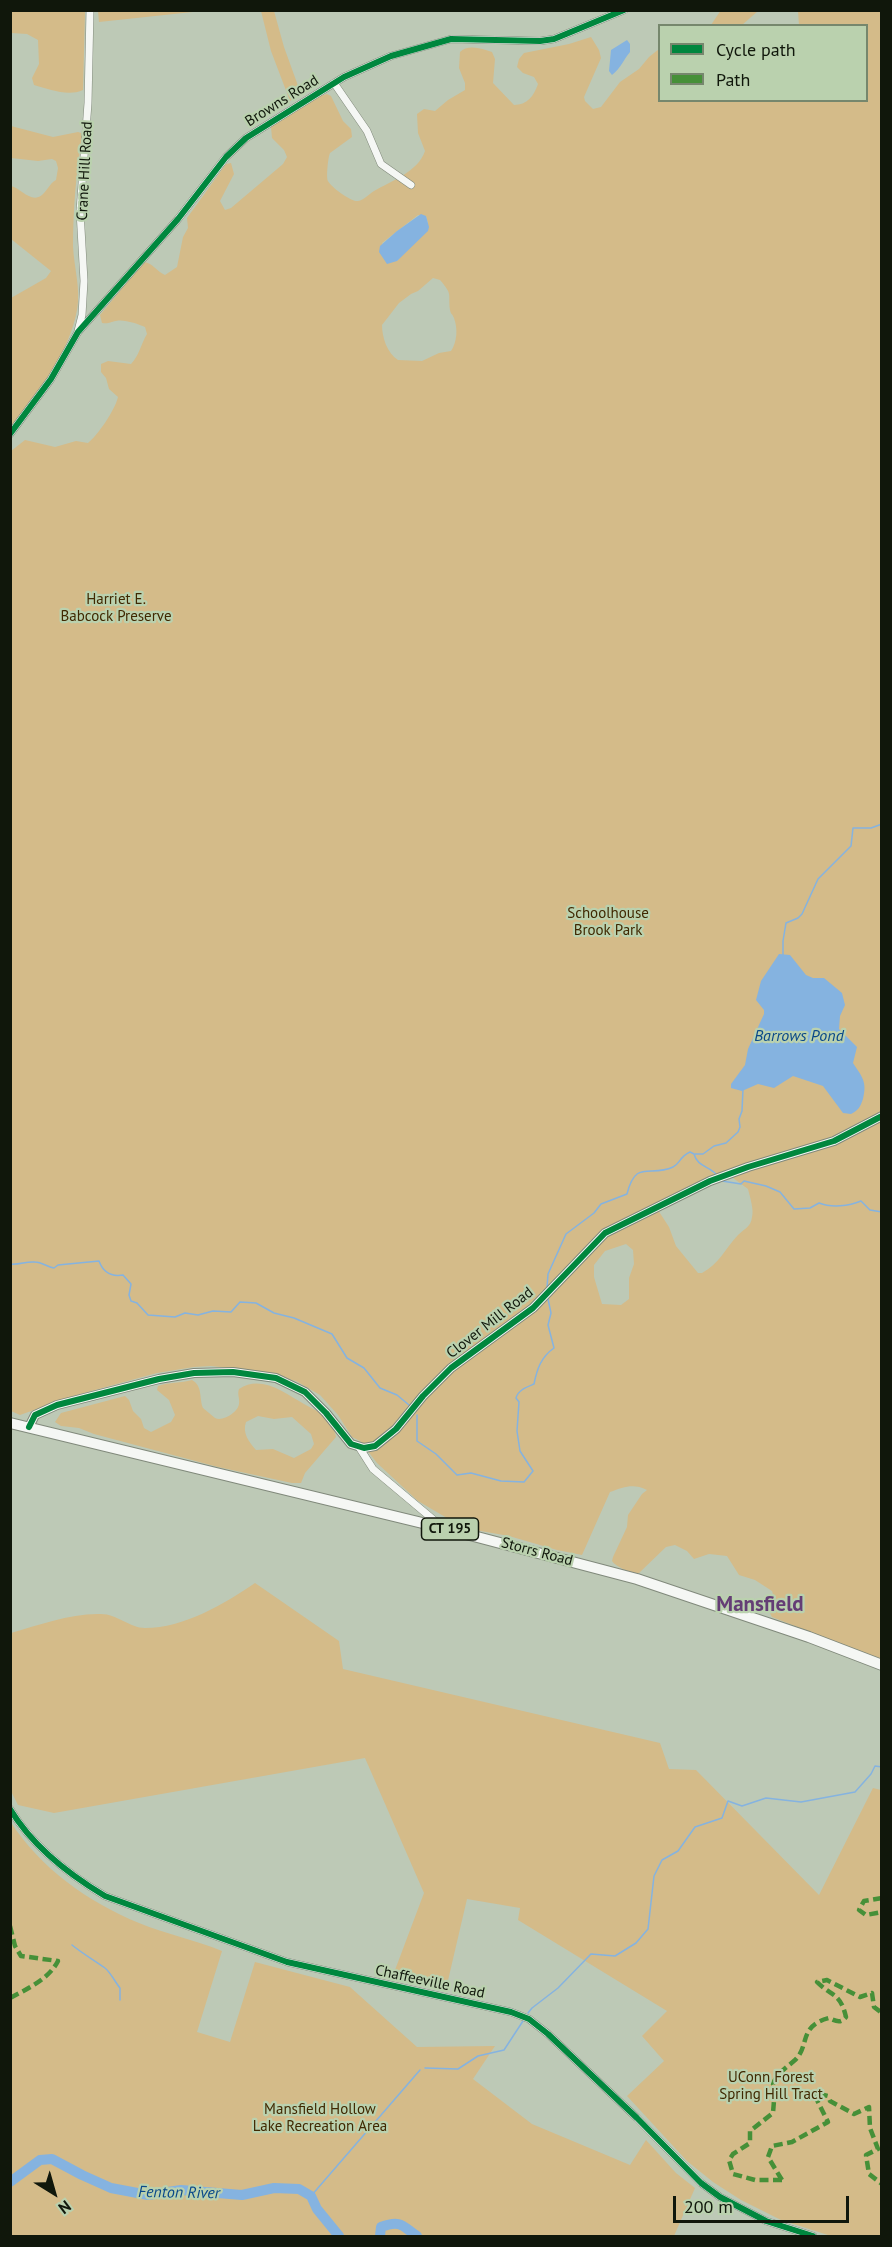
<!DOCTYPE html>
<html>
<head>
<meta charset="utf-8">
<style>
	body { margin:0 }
	#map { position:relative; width:892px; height:2247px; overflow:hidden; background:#bdc9b6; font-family:"PT Sans",sans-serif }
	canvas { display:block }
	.frame { position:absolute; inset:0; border:12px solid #10170b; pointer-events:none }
	.legend { position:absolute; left:658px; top:24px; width:210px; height:78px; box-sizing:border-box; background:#bad1ae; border:2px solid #76876d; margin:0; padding:8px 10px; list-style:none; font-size:18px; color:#10170b }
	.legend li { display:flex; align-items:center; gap:12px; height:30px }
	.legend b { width:30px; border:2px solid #76876d }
	.north { position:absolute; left:24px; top:2163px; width:60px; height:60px; -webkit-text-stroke:4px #bad1ae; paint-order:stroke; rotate:143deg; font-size:16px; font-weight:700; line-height:24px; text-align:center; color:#10170b }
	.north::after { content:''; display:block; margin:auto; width:21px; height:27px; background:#10170b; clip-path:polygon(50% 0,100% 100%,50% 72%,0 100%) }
	.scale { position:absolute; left:673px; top:2196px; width:176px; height:27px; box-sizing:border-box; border:3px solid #10170b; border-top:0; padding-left:8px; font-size:18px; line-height:21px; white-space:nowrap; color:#10170b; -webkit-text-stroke:4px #bad1ae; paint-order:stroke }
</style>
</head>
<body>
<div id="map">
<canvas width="892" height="2247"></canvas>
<div class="frame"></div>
<ul class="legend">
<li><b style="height:8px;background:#00873e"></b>Cycle path</li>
<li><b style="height:8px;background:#469038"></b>Path</li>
</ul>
<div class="north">N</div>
<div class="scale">200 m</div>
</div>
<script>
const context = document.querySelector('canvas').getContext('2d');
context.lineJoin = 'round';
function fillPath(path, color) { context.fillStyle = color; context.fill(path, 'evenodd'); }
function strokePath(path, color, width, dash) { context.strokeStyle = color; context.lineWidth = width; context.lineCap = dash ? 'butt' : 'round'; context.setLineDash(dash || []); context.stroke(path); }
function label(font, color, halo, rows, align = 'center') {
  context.font = font + ' "PT Sans",sans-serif'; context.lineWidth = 4.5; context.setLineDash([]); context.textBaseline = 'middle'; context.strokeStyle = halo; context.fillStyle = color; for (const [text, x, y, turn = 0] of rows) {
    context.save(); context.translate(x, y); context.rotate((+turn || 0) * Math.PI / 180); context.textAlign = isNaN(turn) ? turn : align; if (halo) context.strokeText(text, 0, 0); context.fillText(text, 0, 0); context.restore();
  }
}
fillPath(new Path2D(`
	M721,10H758V11L742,25H711Z
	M10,11H85L83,90C68,97 49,89 34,85L32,78L39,64L38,40L27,34L11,33Z
	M98,11V10L202,11L99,22Z
	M261,11H274L284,47L301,94L290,101L271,51Z
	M798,11H881V1660L772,1617C766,1607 776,1600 772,1591L755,1580L739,1575L727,1556L709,1554L694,1559L687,1551L675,1545L666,1547L639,1573C632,1574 616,1567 612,1561L613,1557L627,1527L628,1515L642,1494L647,1490C633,1483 624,1487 610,1492L582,1555L557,1550L509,1536L464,1528L418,1501L377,1463L360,1441L352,1437L338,1415L320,1395L296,1381L257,1371L211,1366L194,1367L157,1373L73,1396L20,1415L11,1411V451L25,440L55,447L76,441L88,443C98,435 115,410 118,397L109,389L106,378L101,372V364L108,361L131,364C139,356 141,344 147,334L145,327C138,324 124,319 116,321C110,322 109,324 102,323L100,315L144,262C153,263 157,272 165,275L177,267L183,237L188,228L187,218L226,164L231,163L234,174L220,201L225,210L231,208L283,164L287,157L284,150L272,138L271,127L320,96L327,94L331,96L343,121L351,129L352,137L330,153C328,157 326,178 328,181C331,187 351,202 358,201C364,200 369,194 374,191C391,181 418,172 425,151L418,133L417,114L424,109L435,111L448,100L465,90V83L459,68L460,52C467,44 482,48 492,52L495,59L493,83L514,105C527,105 534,96 538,84L534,77L523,73L517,67L519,59L524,53L569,44L591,37L599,50L601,58L584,97L585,101L593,109L601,107L620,82L639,69L649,57L659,49L660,100H866V26L799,25ZM418,215L426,216L428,223L397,261L382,243ZM433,278L440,280C453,295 448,293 450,310C451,315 452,313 454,318C458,329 457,342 451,351L439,353L422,361L398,360C387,353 382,337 382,325L399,303L411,294L418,291ZM722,1172L729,1175L748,1189C750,1197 754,1210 752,1217C751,1227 744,1229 738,1235C725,1249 719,1264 702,1273H698L676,1246L669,1227L658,1210L659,1203L693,1184ZM626,1244L633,1250L634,1264L629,1278V1299L621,1305L602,1304L594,1277V1265L605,1251Z
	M11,126L53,137L78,132L81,133L82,137C76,173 73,210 73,246C74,268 81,289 77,310C69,354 37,394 11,429V298L46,278L51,271L11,239V186C21,188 31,204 42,195C48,190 49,184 56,180L58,168L56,161L52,159L38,161L11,158Z
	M192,1380C203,1386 199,1398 203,1408C207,1411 211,1415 215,1418C223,1422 238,1412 239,1404C240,1398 237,1395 239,1389C261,1374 285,1393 304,1404C319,1412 333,1418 336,1437L305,1473L301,1483H292L218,1467L94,1434L79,1428L61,1426L55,1422L61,1413L125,1396L129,1400L133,1411L141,1419L144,1428L151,1432L171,1422L175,1415L169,1400L157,1390L158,1386C169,1382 181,1383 192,1380ZM258,1416L274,1419L292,1417L311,1434L314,1444L311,1449L294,1458L273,1449L256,1450C249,1442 242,1433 246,1422Z
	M255,1583L339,1641L343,1669L660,1743L669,1769L696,1770L819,1895L873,1788L881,1790V2236H831L781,2220L741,2200L713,2182L687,2161L627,2096L664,2061L642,2036L667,2011L518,1920L520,1908L467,1899L446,1989L392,1978L424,1893L365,1758L54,1813L18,1805L11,1791V1633C39,1625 71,1613 101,1614C117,1614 130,1628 145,1628C184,1628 224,1604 255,1583Z
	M10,1821C40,1868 88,1902 139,1923C166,1934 195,1940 222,1951L197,2032L230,2042L255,1962L350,1987L417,2047L495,2046L473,2079L532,2124L630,2165L646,2140L676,2173L695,2188L674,2236H11Z`), '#d4bb89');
fillPath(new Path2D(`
	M627,40L630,44V52C624,59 621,68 612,75L609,71L611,50Z
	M421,214L426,216L429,227L428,231L397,261L387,264L379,252L380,246L397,231Z
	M779,954L790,955L806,975L813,978H824L842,993L845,1005L840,1016L839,1029L857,1047L853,1063C863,1078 867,1082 863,1099C860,1107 859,1110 851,1114L843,1113L823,1086L793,1076L774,1088L758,1084L742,1091L731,1088V1084L745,1065L748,1049L764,1014V1010L756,1000L761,981Z`), '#85b3e0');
strokePath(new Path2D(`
	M783,955V941L786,923L798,918L802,914L818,879L851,846L853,828H871L882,824
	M695,1154H703L714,1146L726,1143L738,1132L740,1127L739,1119L742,1111L743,1089
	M722,1181L741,1184L744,1181L766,1186L780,1192L794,1209L810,1208L819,1203C832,1208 849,1206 861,1201L870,1210L882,1212
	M10,1264C20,1265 26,1261 35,1262C42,1262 47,1267 54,1268L58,1265L99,1261C103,1272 111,1277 123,1275L131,1284L129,1295L131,1301L137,1303L148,1315L175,1317L185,1313L198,1315L213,1311L231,1312L240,1302L256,1303L274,1313L294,1318L332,1334L347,1358L364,1368L380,1388L397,1395L409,1405
	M547,1288L548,1274L566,1234L594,1213L601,1204L627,1194C636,1158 650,1178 673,1167C680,1164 679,1157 690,1152L694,1154C697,1166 708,1166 716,1174
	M417,1415V1441L436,1454L457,1475L471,1473L501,1481L524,1482L533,1471L520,1451L517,1431L519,1402L516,1398C518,1390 527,1387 534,1384C537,1369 541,1357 554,1348L548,1325L551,1313L548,1299
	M72,1945C83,1954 94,1960 105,1968C111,1973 115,1982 120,1988V2000
	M528,2013L532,2008L558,1988L591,1954L615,1956L636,1943L648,1929L654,1876L662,1860L678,1851L695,1827L722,1818L728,1801L742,1806L766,1798L801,1802L855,1792L871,1774L875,1766L882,1767
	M425,2068L458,2069L478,2056L504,2050L523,2021
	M311,2196L420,2070`), '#85b3e0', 1.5);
strokePath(new Path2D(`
	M10,2182L40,2160L52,2159L82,2175L111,2188L148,2195L181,2190L242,2195L274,2188L299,2189L311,2196L317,2209L339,2236
	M380,2236L381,2227C402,2219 403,2227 417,2236`), '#85b3e0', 10);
const minor = new Path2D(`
	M334,83L367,131L381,164L411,185
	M78,331L82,315L84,281L80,211L88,103L90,10
	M10,434L51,379L78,332L178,219L226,157L246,138L344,77L391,56L451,39L540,41L554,39L624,10
	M359,1447L373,1469L441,1526
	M10,1809C33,1847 68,1874 105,1896L287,1962L511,2012L529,2019L548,2034L637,2118L701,2183L720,2197L766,2221L813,2236`);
const tertiary = new Path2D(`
	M29,1427L35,1415L57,1405L159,1379L194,1373L233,1372L276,1378L305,1392L326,1413L351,1444L364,1448L375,1446L396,1429L423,1396L451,1368L533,1308L605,1233L710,1181L748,1167L834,1141L882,1116`);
const primary = new Path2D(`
	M10,1423L443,1528L637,1579L809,1637L882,1665`);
strokePath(minor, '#80897b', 8);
strokePath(tertiary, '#80897b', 10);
strokePath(primary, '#80897b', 12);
strokePath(minor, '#f5f7f4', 7);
strokePath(tertiary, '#f5f7f4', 8);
strokePath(primary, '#f5f7f4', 10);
strokePath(new Path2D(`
	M882,1898L864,1901L859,1910L866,1915L882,1912
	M10,1926L15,1946L21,1956L58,1961C49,1979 27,1989 10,1998
	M782,2180H755L733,2174L729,2160L733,2154L750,2143V2131L773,2113L775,2088L773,2084C777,2073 786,2068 795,2060C810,2046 798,2026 829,2018C836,2021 840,2024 846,2017C840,1992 832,1997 817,1982L827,1980L860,1997L872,1993L874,2007L882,2013
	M782,2180L768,2157L772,2146L792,2142L828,2122L816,2098V2093L828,2096L830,2101L854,2114L869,2107L870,2128L878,2149L866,2155L869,2174L882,2184`), '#469038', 4.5, [9, 4.5]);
strokePath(new Path2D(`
	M10,434L51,379L78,332L178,219L226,157L246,138L344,77L391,56L451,39L540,41L554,39L624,10
	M29,1427L35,1415L57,1405L159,1379L194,1373L233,1372L276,1378L305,1392L326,1413L351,1444L364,1448L375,1446L396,1429L423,1396L451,1368L533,1308L605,1233L710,1181L748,1167L834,1141L882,1116
	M10,1809C33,1847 68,1874 105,1896L287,1962L511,2012L529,2019L548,2034L637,2118L701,2183L720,2197L766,2221L813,2236`), '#00873e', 6);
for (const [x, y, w] of [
	[450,1529,57]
]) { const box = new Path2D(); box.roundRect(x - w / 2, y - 11, w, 22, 4.5); context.fillStyle = '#bad1ae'; context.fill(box); strokePath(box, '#10170b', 1.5); }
label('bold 14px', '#10170b', null, [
	["CT 195",450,1529]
]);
label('15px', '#10170b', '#bad1ae', [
	["Browns Road",282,101,-32],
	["Crane Hill Road",85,171,-87],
	["Clover Mill Road",490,1323,-38],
	["Storrs Road",537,1552,15],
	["Chaffeeville Road",430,1982,12]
]);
label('15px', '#402801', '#bad1ae', [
	["Harriet E.",116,600],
	["Babcock Preserve",116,617],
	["Schoolhouse",608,914],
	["Brook Park",608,931],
	["UConn Forest",771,2078],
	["Spring Hill Tract",771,2095],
	["Mansfield Hollow",320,2110],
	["Lake Recreation Area",320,2127]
]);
label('italic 16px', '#094889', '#bad1ae', [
	["Barrows Pond",799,1036],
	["Fenton River",179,2193,1]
]);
label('bold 21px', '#643d75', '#bad1ae', [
	["Mansfield",760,1605]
]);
</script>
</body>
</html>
